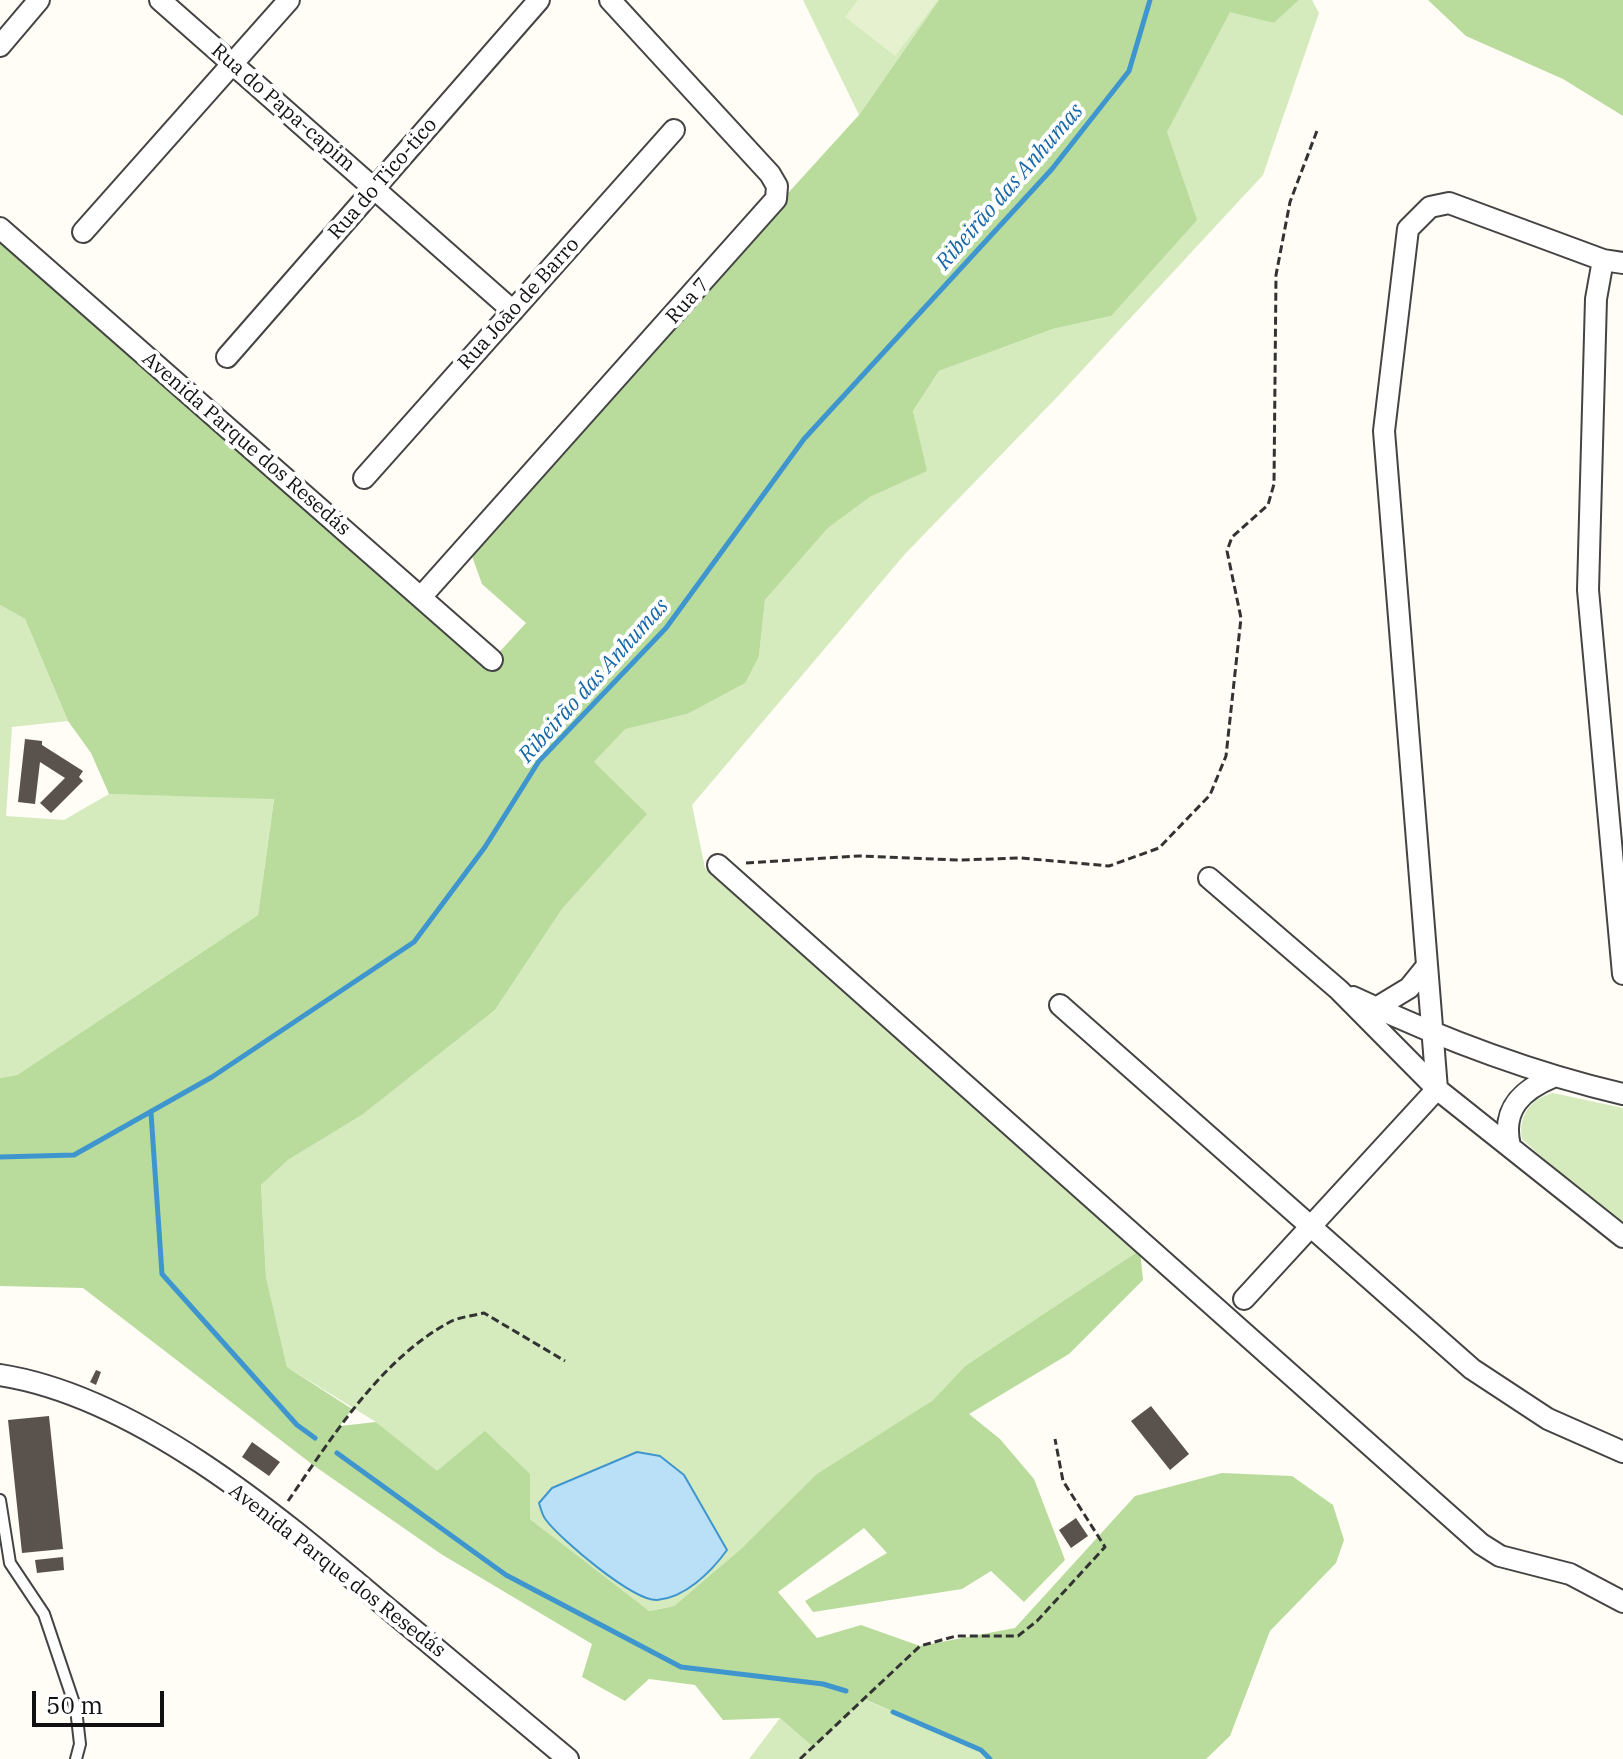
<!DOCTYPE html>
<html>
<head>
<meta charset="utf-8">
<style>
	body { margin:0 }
	#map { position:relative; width:1623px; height:1759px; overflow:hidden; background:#fffdf5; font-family:"IBM Plex Serif",serif }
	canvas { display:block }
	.scale { position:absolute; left:32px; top:1691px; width:132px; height:36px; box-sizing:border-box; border:4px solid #111; border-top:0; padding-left:10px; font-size:24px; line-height:28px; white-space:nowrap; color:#111; -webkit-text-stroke:6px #fff; paint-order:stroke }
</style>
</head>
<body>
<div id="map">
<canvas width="1623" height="1759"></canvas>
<div class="scale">50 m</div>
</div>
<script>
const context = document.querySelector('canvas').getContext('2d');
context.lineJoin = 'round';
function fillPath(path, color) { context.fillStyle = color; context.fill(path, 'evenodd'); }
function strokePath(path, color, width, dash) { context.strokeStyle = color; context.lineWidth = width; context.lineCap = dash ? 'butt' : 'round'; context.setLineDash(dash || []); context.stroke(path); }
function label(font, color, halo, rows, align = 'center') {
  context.font = font + ' "IBM Plex Serif",serif'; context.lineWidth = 8; context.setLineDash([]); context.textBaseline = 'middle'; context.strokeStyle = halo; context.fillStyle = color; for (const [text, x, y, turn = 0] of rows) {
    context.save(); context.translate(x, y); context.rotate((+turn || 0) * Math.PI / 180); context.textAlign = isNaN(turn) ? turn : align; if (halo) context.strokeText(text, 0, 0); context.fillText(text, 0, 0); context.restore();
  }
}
fillPath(new Path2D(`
	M803,0H939L859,115Z
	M1299,0H1312L1319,13L1263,175L1060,394L905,554L692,805L705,868L1140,1250L965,1366L932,1401L743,1547L674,1606L648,1611L530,1519L529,1474L485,1432L437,1472L376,1422L287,1367L266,1277L261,1185L288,1160L362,1115L495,1010L562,909L646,814L593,763L625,728L687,714L759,656L765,600L828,528L870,497L926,471L913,411L939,371L1053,329L1111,316L1166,133L1230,11L1274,23Z
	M0,605L25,619L68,721L12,727L6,816L64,820L109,794L274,798L258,915L17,1075L0,1078Z
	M1553,1093L1623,1108V1230L1522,1139C1518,1116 1530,1099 1553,1093Z
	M863,1699L981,1750L990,1759H749L780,1718L813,1747Z`), '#d5ebbd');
fillPath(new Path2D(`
	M939,0H1299L1274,23L1230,12L1167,132L1197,220L1111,316L1053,329L939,371L913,411L927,471L870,497L828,528L765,600L759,656L745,683L687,714L625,729L594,762L647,814L562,909L495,1010L362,1115L288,1160L261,1185L266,1277L287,1367L352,1409L340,1426L376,1422L437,1471L485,1431L530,1474V1519L649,1611L674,1606L743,1547L817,1474L932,1401L965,1366L1140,1250L1143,1280L1069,1354L969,1414L1000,1439L1034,1479L1065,1560L1024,1602L991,1571L962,1589L813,1612L805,1601L887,1553L864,1528L778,1592L817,1638L861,1625L920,1646L1015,1628L1135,1496L1222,1473L1292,1476L1333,1505L1344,1540L1336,1563L1270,1631L1230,1736L1206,1759H990L981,1750L864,1699L813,1747L780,1718L723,1720L695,1685L649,1679L625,1701L582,1677L592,1644L441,1554L313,1465L83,1288L0,1286V1078L17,1075L258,915L274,799L109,794L91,753L68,721L25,619L0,605V228L492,660L526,623L482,584L468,545L859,115Z
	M1428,0H1623V116L1563,79L1466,36Z`), '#b9dc9c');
fillPath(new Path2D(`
	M858,0H938L895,56L845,17Z`), '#e6f2cf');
const water = new Path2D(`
	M637,1452L660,1456L684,1475L727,1550C711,1572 685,1598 657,1600C633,1601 561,1540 546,1520C542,1515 541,1509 539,1503L552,1488Z`);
fillPath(water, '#b9e0f7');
strokePath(water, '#3f96cf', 2);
strokePath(new Path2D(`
	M151,1113L162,1274L297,1425L315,1438
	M0,1157L74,1155L212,1077L414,942L485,847L539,761L666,628L804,439L1052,169L1129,71L1150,0
	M337,1453L506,1575L681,1667L823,1684L846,1691
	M893,1712L981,1750L990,1759`), '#3f96cf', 5);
fillPath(new Path2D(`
	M25,739L42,741V745L83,771L79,777L83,781L51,813L40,803L65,778L40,762L35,804L18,802Z
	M96,1370L101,1372L96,1385L90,1382Z
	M1151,1406L1189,1454L1170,1470L1131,1421Z
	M49,1416L63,1549L22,1553L8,1420Z
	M252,1442L280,1462L269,1476L242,1457Z
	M1076,1518L1088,1536L1071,1548L1059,1530Z
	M63,1557L64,1570L37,1573L35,1560Z`), '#5a524d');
const lane = new Path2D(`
	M0,1500L10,1563L44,1614L76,1709L80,1744L76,1759`);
const street = new Path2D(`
	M160,0L513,311
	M0,46L39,0
	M0,228L492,660
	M83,232L289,0
	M1603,260L1596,299L1588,590L1623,974
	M227,357L539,0
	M364,478L674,130
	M421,597L776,199L777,186L770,174L610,0
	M718,865L1481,1544L1500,1556L1570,1574L1623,1602
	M1209,878L1339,990L1437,1089L1623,1237
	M1353,997C1440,1038 1528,1072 1623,1094
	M1060,1005L1472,1369L1548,1419L1623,1452
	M1376,1008L1409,988L1426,967
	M1510,1146C1501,1109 1522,1090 1553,1077
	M1244,1299L1437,1089L1384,431L1408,229L1430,207L1449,203L1603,260L1623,263
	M0,1375C141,1397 284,1521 391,1611C450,1660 509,1710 568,1759`);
strokePath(lane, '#444', 14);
strokePath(street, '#444', 24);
strokePath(new Path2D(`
	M746,863L859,856L959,860L1021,858L1109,866L1159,848L1210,795L1226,756L1241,618L1227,551L1232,537L1268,505L1274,484L1276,275L1290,202L1318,128
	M288,1501C331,1439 379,1361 448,1323C458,1317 472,1316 484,1313L565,1361
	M800,1759L920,1646L956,1636H1018L1037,1621L1105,1547L1063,1481L1055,1439`), '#333', 3, [8, 4]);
strokePath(lane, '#fff', 10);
strokePath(street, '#fff', 20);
label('20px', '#111', '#fff', [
	["Rua do Papa-capim",283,108,41],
	["Rua do Tico-tico",383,179,-49],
	["Rua 7",688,301,-48],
	["Rua João de Barro",519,304,-48],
	["Avenida Parque dos Resedás",246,444,41],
	["Avenida Parque dos Resedás",337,1571,38]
]);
label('italic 22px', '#1768a6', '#fff', [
	["Ribeirão das Anhumas",1010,187,-49],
	["Ribeirão das Anhumas",594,681,-48]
]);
</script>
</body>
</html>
